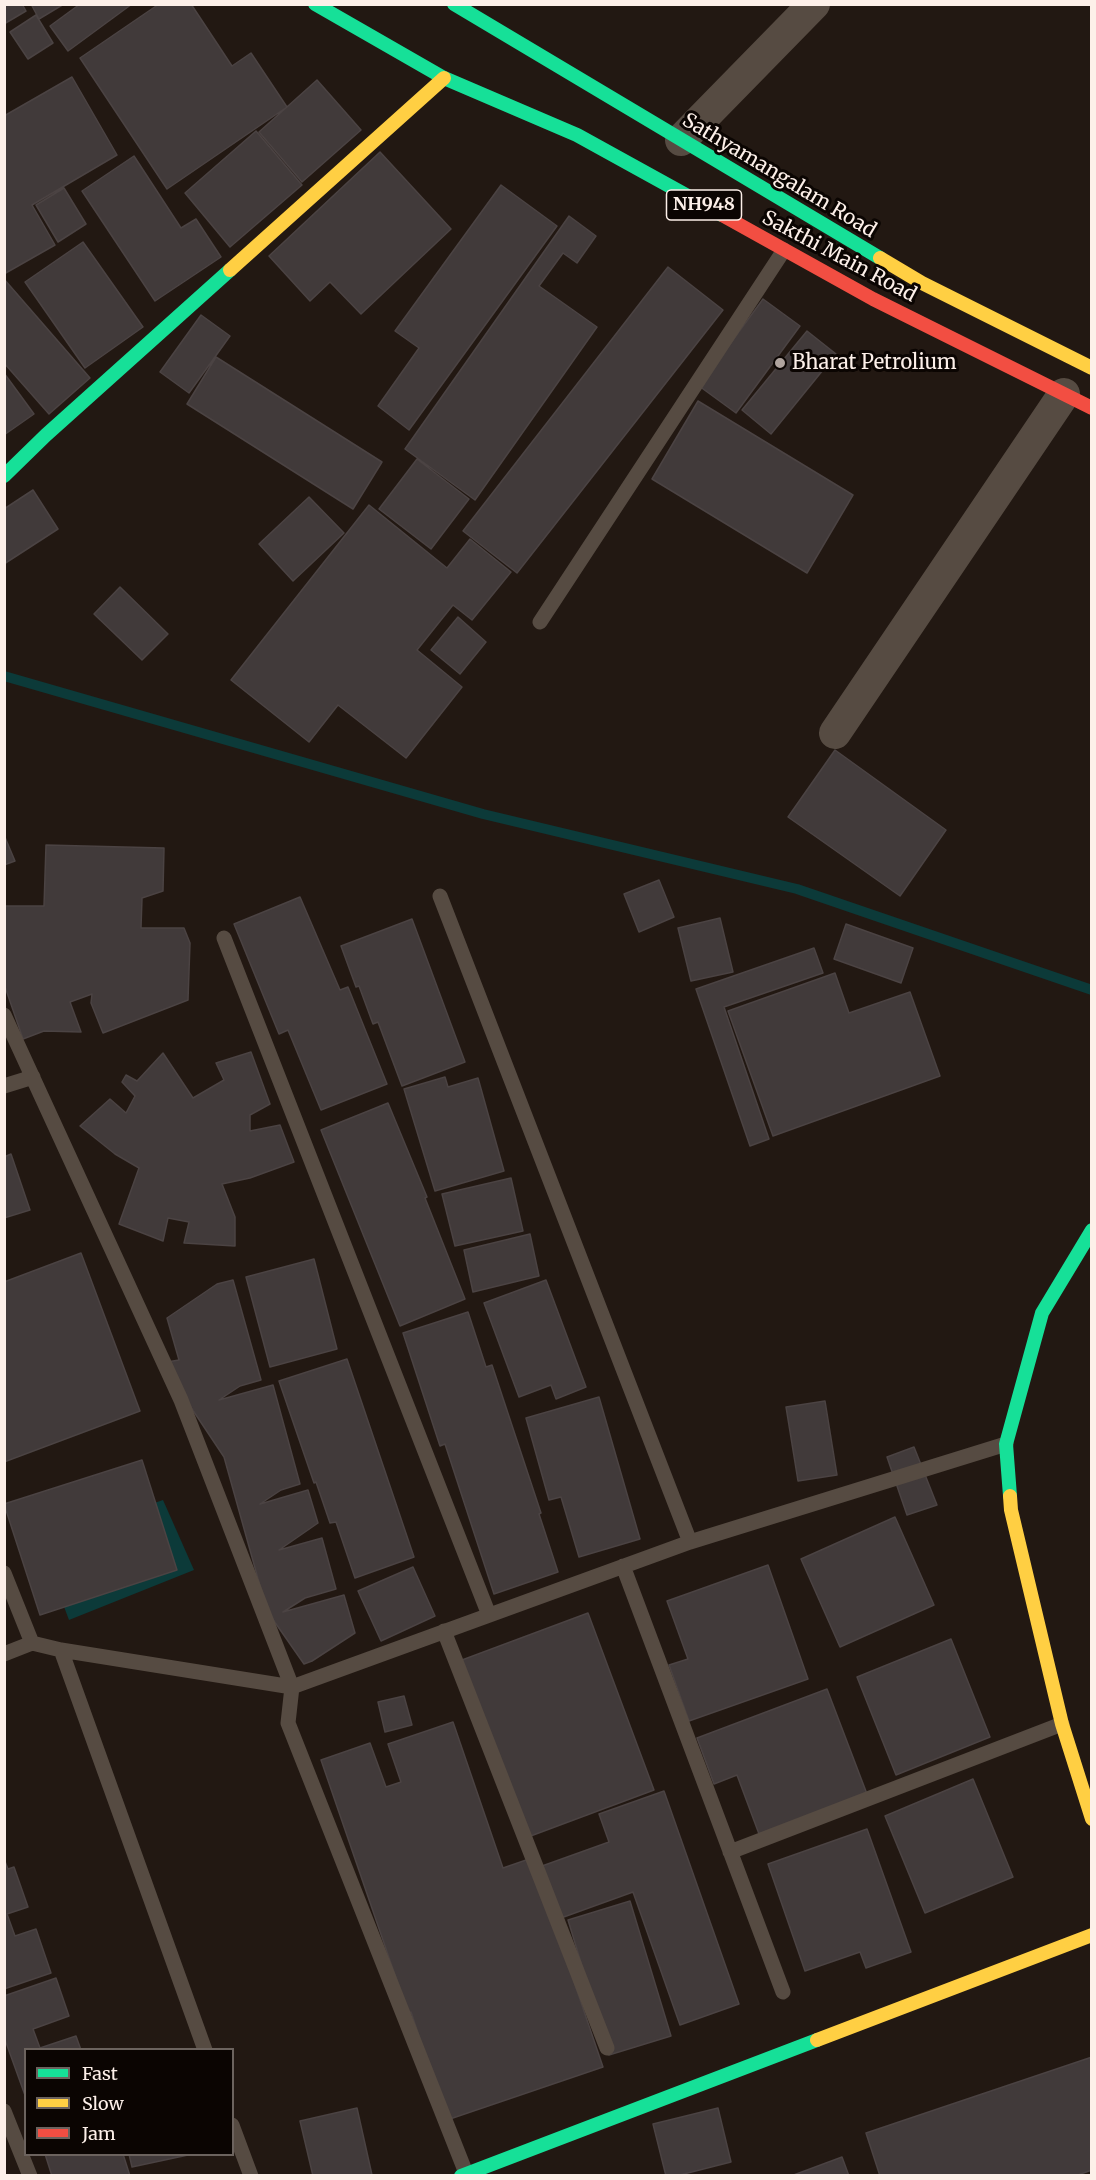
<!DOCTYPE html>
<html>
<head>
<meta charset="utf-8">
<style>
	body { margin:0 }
	#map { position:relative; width:1096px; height:2180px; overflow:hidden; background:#221812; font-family:Merriweather,serif }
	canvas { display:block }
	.frame { position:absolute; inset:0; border:6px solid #fdf0e9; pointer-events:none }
	.legend { position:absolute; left:24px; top:2048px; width:210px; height:108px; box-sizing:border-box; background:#0b0502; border:2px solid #6c635e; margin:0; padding:8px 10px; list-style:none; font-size:18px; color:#fdf0e9 }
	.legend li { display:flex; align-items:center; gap:12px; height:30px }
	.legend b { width:30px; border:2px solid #6c635e }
</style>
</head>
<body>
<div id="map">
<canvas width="1096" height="2180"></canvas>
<div class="frame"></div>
<ul class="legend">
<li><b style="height:8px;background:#16e098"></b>Fast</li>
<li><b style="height:8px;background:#ffcf43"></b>Slow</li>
<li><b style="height:8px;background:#f24e42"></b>Jam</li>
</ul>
</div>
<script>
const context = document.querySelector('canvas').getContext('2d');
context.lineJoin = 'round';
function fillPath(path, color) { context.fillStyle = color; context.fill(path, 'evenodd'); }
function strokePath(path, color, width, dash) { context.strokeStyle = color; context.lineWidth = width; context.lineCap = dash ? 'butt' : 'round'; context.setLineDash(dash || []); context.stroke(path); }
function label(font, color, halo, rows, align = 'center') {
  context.font = font + ' Merriweather,serif'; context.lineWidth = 6; context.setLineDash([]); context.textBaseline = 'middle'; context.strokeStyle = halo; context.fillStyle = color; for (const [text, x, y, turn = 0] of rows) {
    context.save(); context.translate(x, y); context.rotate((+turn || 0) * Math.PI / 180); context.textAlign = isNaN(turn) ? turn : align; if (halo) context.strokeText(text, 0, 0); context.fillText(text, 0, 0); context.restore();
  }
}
fillPath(new Path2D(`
	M163,1500L194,1570L69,1620L40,1543Z`), '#0c3a39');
strokePath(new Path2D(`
	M4,676L483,814L797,889L1092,990`), '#0c3a39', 10);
const building = new Path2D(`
	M4,4H22L26,11L4,24Z
	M31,4H64L39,19Z
	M80,4H132L68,51L50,26Z
	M159,4H191L232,66L251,53L287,107L167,189L80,58Z
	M36,15L53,43L28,59L10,32Z
	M72,77L117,155L32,205L55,245L4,274V116Z
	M317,80L361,130L302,182L259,132Z
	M256,131L302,185L230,247L185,193Z
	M380,152L451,229L361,314L330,282L310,301L269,256Z
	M134,156L181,228L196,219L221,257L155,301L82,191Z
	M501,185L557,226L409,430L378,406L419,348L395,331Z
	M64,188L86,224L58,242L36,205Z
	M569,216L596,236L577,263L563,253L539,286L597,327L475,500L405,449Z
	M83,242L143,327L85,368L25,282Z
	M668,267L723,310L517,573L463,531Z
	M4,279L90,378L49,414L4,363Z
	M763,299L800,326L736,413L699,386Z
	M201,315L230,336L189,393L160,372Z
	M807,331L836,354L771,434L742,410Z
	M216,357L382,462L353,509L187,404Z
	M4,373L34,414L4,435Z
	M698,401L853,495L807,573L652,479Z
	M417,459L469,499L431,549L379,509Z
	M33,490L58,529L4,564V509Z
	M309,497L344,533L293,581L259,544Z
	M369,505L447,568L470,539L511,572L472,620L453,605L417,650L462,687L406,758L338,705L309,742L231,680Z
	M120,587L168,634L142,660L94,614Z
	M458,617L486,642L460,674L431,650Z
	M835,750L946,830L900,896L788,817Z
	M4,835L15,861L4,865Z
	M46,845L164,848L163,891L142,898L141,928H184L190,943L188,1000L103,1033L91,1003L92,994L70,1002L81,1032L44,1031L23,1039L4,984V906H44Z
	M659,880L674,917L639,932L624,894Z
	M300,897L340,990L348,987L387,1084L321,1110L288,1030L279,1034L234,924Z
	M720,918L733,972L691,981L678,928Z
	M412,919L465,1062L402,1086L378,1022L373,1024L359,986L356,987L341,946Z
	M846,924L913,948L901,983L834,959Z
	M814,948L823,973L724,1007L769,1139L750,1146L696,989Z
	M835,973L849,1013L910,992L940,1076L773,1136L728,1011Z
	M251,1052L270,1104L250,1115V1131L280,1125L294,1162L250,1178L222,1184L235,1217V1246L184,1243L189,1222L168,1218L163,1241L119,1224L139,1168L115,1154L80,1126L110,1099L126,1113L135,1096L122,1082L126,1075L137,1081L163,1053L193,1098L224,1080L216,1063Z
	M445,1077L448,1087L478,1078L504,1171L435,1191L404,1089Z
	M388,1103L427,1197L425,1198L465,1299L400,1326L321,1130Z
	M11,1154L30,1210L4,1218V1157Z
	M511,1178L523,1231L455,1246L442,1194Z
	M530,1234L539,1276L473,1292L464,1250Z
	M81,1253L140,1411L4,1462V1282Z
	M314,1259L337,1349L270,1367L246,1277Z
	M233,1280L261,1380L240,1386L219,1400L273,1385L300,1484L281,1490L260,1504L308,1490L318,1523L279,1550L322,1538L336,1589L305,1598L283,1612L344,1595L355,1633L312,1661L304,1664L267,1611L224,1457L172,1379L167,1362L179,1360L167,1318L217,1284Z
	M546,1280L586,1387L556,1399L551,1385L519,1397L484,1303Z
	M468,1312L486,1367L492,1365L541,1513L539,1514L558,1572L494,1594L445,1444L440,1446L403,1333Z
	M347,1359L414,1557L355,1578L336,1522L330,1523L316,1482L314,1483L279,1381Z
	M599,1397L640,1539L579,1557L561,1497L549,1500L526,1418Z
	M825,1401L837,1475L798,1481L786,1407Z
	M914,1447L937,1505L907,1515L887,1457Z
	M142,1460L177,1570L40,1615L4,1504Z
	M895,1517L934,1605L840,1647L801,1559Z
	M768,1565L808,1679L689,1721L669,1665L688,1659L667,1601Z
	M413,1567L435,1616L381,1641L358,1591Z
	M588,1613L654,1790L528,1837L462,1660Z
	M951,1639L990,1737L896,1775L857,1677Z
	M827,1689L867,1794L759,1834L737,1775L714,1784L697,1738Z
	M404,1696L412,1725L385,1732L378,1702Z
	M453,1722L503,1868L532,1858L603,2067L447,2120L411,2012L408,2013L321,1760L370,1743L386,1787L401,1782L388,1744Z
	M973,1779L1013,1877L925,1913L885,1816Z
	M664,1791L739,2004L680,2025L633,1892L561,1918L542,1866L609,1842L599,1814Z
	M867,1829L911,1952L866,1968L860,1952L805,1971L768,1864Z
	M4,1859L8,1869L14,1867L28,1907L7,1914L15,1936L36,1929L51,1973L4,1989Z
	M630,1901L671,2036L609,2055L568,1920Z
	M56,1978L69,2016L33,2029L40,2048L76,2036L81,2050H26V2098L4,2037V1996Z
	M1092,2057V2170L1075,2176H880L866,2133Z
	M357,2108L372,2175L313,2176L300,2121Z
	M718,2108L731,2162L676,2176H666L653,2124Z
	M45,2154H123L130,2176H52Z
	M129,2154H188V2155L132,2167Z
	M842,2157L849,2176H791Z`);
fillPath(building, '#413a3a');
strokePath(building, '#4b4343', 1.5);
strokePath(new Path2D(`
	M540,622L784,250
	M440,896L690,1542
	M224,938L489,1615
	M4,1015L181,1400L292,1687L288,1723L466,2173
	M4,1086L33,1077
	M623,1566L783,1992
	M4,1573L32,1643
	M444,1631L607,2048
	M61,1650L205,2050
	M4,1654L32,1643L61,1650L292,1687L690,1542L1006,1444
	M730,1852L1062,1724
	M4,2111L30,2176
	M232,2125L251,2176`), '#564b42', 15);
strokePath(new Path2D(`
	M681,140L814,4
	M835,733L1064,394`), '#564b42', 32);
strokePath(new Path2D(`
	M315,4L444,78L577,135L722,215
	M454,4L880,258
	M4,476L46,435L230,270
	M1010,1496L1006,1444L1042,1313L1092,1230
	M461,2176L817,2040`), '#16e098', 14);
strokePath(new Path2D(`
	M880,258L922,283L1092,368
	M230,270L444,78
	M1010,1496L1011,1510L1062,1724L1092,1819
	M817,2040L1092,1935`), '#ffcf43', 14);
strokePath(new Path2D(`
	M722,215L873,299L1092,408`), '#f24e42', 14);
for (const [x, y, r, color] of [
	[780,363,6,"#b0a49e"]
]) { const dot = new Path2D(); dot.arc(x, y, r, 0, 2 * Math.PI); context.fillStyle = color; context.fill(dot); strokePath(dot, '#0b0502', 2); }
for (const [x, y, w] of [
	[704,205,75]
]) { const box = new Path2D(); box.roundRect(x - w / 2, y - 15, w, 30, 4.5); context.fillStyle = '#0b0502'; context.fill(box); strokePath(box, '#fdf0e9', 1.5); }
label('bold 18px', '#fdf0e9', null, [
	["NH948",704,205]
]);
label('20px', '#fdf0e9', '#0b0502', [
	["Sathyamangalam Road",779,176,31],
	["Sakthi Main Road",839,257,28]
]);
label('20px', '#fdf0e9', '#0b0502', [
	["Bharat Petrolium",792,363]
], 'left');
</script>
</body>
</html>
